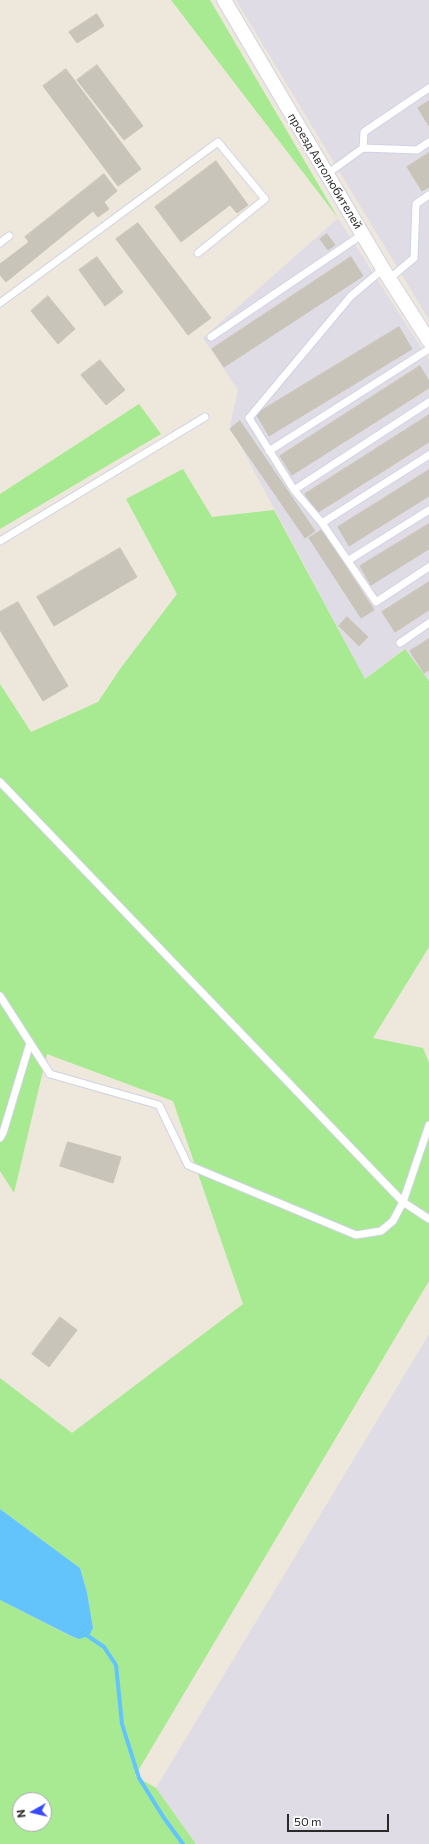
<!DOCTYPE html>
<html>
<head>
<meta charset="utf-8">
<style>
	body { margin:0 }
	#map { position:relative; width:429px; height:1844px; overflow:hidden; background:#eee7db; font-family:Commissioner,sans-serif }
	canvas { display:block }
	.north { position:absolute; left:12px; top:1792px; width:40px; height:40px; box-sizing:border-box; background:#fff; border:1px solid #aaa; border-radius:50%; rotate:262deg; font-size:11px; font-weight:700; line-height:16px; text-align:center; color:#2a2a2a }
	.north::after { content:''; display:block; margin:auto; width:14px; height:18px; background:#3649ff; clip-path:polygon(50% 0,100% 100%,50% 72%,0 100%) }
	.scale { position:absolute; left:287px; top:1814px; width:102px; height:18px; box-sizing:border-box; border:2px solid #2a2a2a; border-top:0; padding-left:5px; font-size:12px; line-height:14px; white-space:nowrap; color:#2a2a2a; -webkit-text-stroke:3px #fff; paint-order:stroke }
</style>
</head>
<body>
<div id="map">
<canvas width="429" height="1844"></canvas>
<div class="north">N</div>
<div class="scale">50 m</div>
</div>
<script>
const context = document.querySelector('canvas').getContext('2d');
context.lineJoin = 'round';
function fillPath(path, color) { context.fillStyle = color; context.fill(path, 'evenodd'); }
function strokePath(path, color, width, dash) { context.strokeStyle = color; context.lineWidth = width; context.lineCap = dash ? 'butt' : 'round'; context.setLineDash(dash || []); context.stroke(path); }
function label(font, color, halo, rows, align = 'center') {
  context.font = font + ' Commissioner,sans-serif'; context.lineWidth = 3.5; context.setLineDash([]); context.textBaseline = 'middle'; context.strokeStyle = halo; context.fillStyle = color; for (const [text, x, y, turn = 0] of rows) {
    context.save(); context.translate(x, y); context.rotate((+turn || 0) * Math.PI / 180); context.textAlign = isNaN(turn) ? turn : align; if (halo) context.strokeText(text, 0, 0); context.fillText(text, 0, 0); context.restore();
  }
}
fillPath(new Path2D(`
	M236,0H429V320Z
	M338,218L429,360V681L404,649L365,679L230,426L238,390L203,338Z
	M429,1334V1844H196L156,1788Z`), '#e0dce5');
fillPath(new Path2D(`
	M171,0H210L338,218Z
	M139,404L161,434L0,529V494Z
	M183,469L212,517L274,510L365,679L405,649L429,681V947L373,1038L423,1048L429,1063V1281L135,1776L156,1788L196,1844H0V1600L70,1636L79,1639L93,1628L87,1592L80,1568L0,1509V1378L72,1433L243,1304L173,1101L47,1054L14,1193L0,1171V684L31,732L98,702L120,669L177,594L126,499ZM20,1800H44V1824H20Z`), '#a7ea92');
fillPath(new Path2D(`
	M0,1509L80,1568L87,1592L93,1628L89,1636L79,1639L71,1636L0,1600Z`), '#63c4fb');
strokePath(new Path2D(`
	M85,1634L104,1647L116,1665L122,1724L139,1778L164,1818L183,1844`), '#63c4fb', 4);
const building = new Path2D(`
	M97,14L104,26L77,43L69,32Z
	M97,65L143,126L124,140L77,80Z
	M66,69L141,169L118,186L43,86Z
	M429,101V126L418,108Z
	M429,153V187L422,191L407,167Z
	M216,161L248,205L237,213L230,205L181,242L155,207Z
	M104,174L117,191L104,202L109,209L98,217L93,211L6,282L0,275V264L29,242L25,237Z
	M138,223L211,318L188,335L116,239Z
	M327,234L335,245L328,250L320,239Z
	M97,257L123,292L105,306L79,270Z
	M351,257L363,276L224,367L212,349Z
	M48,296L75,329L58,344L31,311Z
	M399,327L412,349L269,436L256,414Z
	M100,360L125,390L106,405L81,375Z
	M420,366L429,381V388L292,475L280,456Z
	M429,415V442L317,513L305,494Z
	M240,421L315,531L305,538L230,429Z
	M429,470V496L349,546L338,527Z
	M429,524V549L371,585L360,566Z
	M322,530L374,610L361,618L309,538Z
	M120,548L137,577L54,626L37,597Z
	M429,582V610L395,632L382,612Z
	M18,602L68,686L43,701L0,630V612Z
	M347,617L368,637L359,646L339,626Z
	M429,639V670L424,673L410,651Z
	M68,1142L121,1157L113,1183L60,1166Z
	M60,1317L77,1330L49,1367L32,1354Z`);
fillPath(building, '#c9c4ba');
strokePath(building, '#c9c4b4', 1);
const service = new Path2D(`
	M363,148L364,132L429,88
	M327,174L363,148L417,150L429,142
	M0,243L9,236
	M383,269L351,296L249,418L294,490L322,523L376,602L429,567
	M389,279L414,258L416,204L429,195
	M0,303L218,142L265,199L198,253
	M211,337L363,234
	M269,451L429,349
	M294,490L429,402
	M322,523L429,455
	M0,541L205,417
	M349,560L429,510
	M400,643L429,623
	M0,782L403,1202L429,1219
	M0,996L50,1074L159,1105L188,1165L356,1235L381,1231L393,1221L403,1202L429,1125
	M0,1138L3,1133L30,1043`);
const minor = new Path2D(`
	M224,0L383,269L429,341`);
strokePath(service, '#d0d2e5', 9);
strokePath(minor, '#d0d2e5', 16);
strokePath(service, '#fff', 7);
strokePath(minor, '#fff', 14);
label('12px', '#2a2a2a', '#fff', [
	["проезд Автолюбителей",325,171,59]
]);
</script>
</body>
</html>
